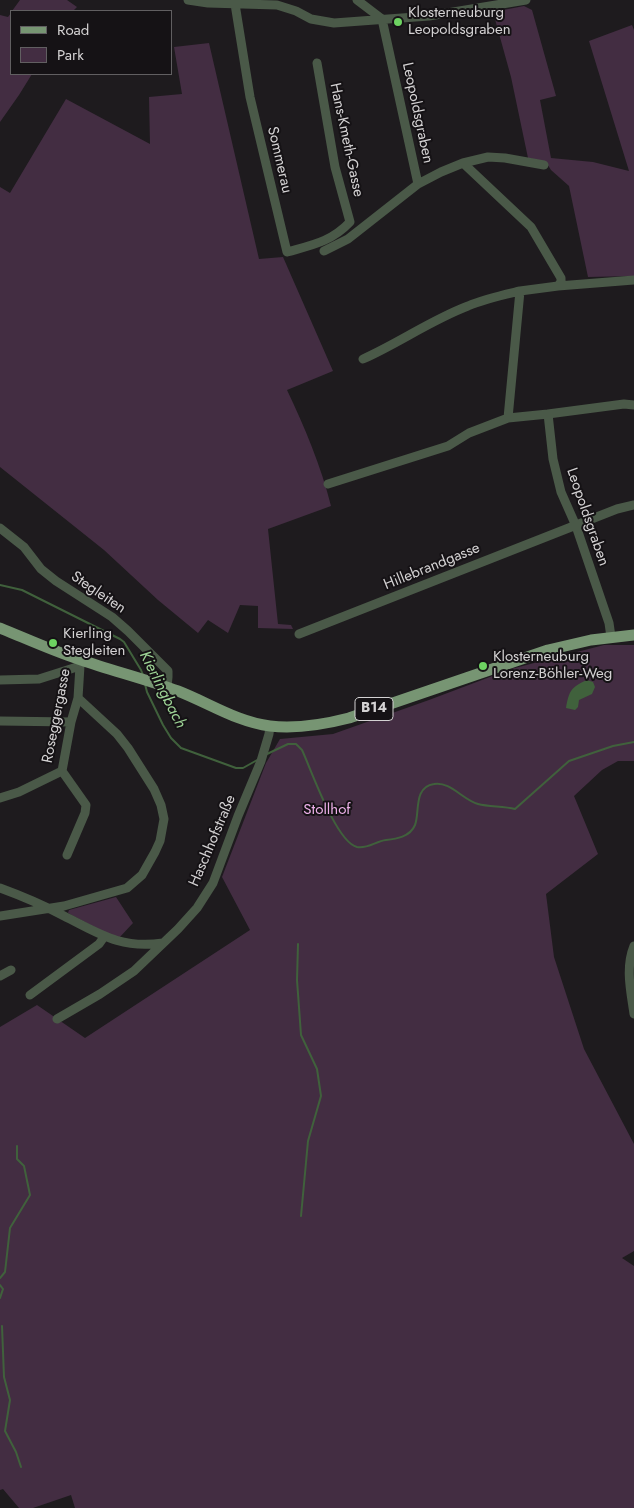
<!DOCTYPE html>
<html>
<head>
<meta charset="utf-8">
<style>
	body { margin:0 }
	#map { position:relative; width:634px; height:1508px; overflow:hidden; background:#1e1b1e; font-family:Jost,sans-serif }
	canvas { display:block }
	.legend { position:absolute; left:10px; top:10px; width:162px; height:65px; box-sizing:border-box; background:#151215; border:1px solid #615f61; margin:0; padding:6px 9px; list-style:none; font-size:15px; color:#d4d2d3 }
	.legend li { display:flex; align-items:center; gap:10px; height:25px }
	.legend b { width:25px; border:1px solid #615f61 }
</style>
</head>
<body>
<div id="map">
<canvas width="634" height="1508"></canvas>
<ul class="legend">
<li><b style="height:6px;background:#779573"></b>Road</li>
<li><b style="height:14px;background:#432d42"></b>Park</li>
</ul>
</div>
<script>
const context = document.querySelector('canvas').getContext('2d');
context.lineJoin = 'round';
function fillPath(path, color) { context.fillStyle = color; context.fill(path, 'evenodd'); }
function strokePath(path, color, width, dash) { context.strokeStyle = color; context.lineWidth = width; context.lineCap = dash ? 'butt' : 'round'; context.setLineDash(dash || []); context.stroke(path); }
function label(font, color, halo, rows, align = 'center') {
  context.font = font + ' Jost,sans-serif'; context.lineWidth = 4; context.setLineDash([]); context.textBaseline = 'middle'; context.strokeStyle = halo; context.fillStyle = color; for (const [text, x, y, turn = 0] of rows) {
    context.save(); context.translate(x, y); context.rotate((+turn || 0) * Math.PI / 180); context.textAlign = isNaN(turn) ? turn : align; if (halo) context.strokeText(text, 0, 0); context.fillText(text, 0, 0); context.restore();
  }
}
fillPath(new Path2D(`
	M20,0H67L77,7L73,11H12Z
	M524,6L532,10L556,96L540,100L551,158L593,162L629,171L589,41L632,25L634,30V276L588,277L569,186L551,170L546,162L528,158L511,77L493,12Z
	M11,13V74H32L19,95L0,122V15L8,17Z
	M209,43L259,259L283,257L333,371L287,390C305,428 321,466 331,506L268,529L278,624L291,625L293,629L258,628V606L240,605L228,633L208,620L198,633L158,600L104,550L0,467V187L10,193L66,99L150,144L149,97L182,94L174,47Z
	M604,645H634V761H618L602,770L574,796L598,854L546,894L554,957L584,1049L634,1144V1251L622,1258L634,1266V1508H75L71,1495L33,1508H19L3,1489L0,1490V1027L37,1005L85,1038L250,930L222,877L266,763L280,739L333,734L429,700L511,669Z
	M116,897L133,923L119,938L107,934L68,913L69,910Z`), '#432d42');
fillPath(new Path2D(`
	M587,680L593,682L595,687L592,694L579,700L578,707L575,710L566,708C569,691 571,687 587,680Z`), '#40613c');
strokePath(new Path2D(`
	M0,585L22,590L120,639L124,642L141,670L143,675
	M145,684L147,692L163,725L171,738L181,748L236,768H243L259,759
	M267,754L288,744H296L302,750C311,769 336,842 357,847C368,849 376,841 386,840C396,839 410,837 415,825C420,813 413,787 434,784C450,781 463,800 478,804C489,807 503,806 515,809L569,761L613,746L634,742
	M298,944L297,980L301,1035L317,1069L321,1096L308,1141L301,1216
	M0,1278L5,1272L10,1228L30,1195L24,1166L17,1159V1146
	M0,1285L3,1289L0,1298
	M2,1326L4,1377L10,1400L5,1431L16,1452L21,1467`), '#40613c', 2);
strokePath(new Path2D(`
	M188,0L208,3L277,5L296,11L311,19L334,23L429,16L526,0
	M357,0L382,19
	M235,4L250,97L287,252C312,245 331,242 350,222L335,167L317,63
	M382,19L418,184L441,172L463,163L531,227L561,278V282L558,286L520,291L508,418L548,414L553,459L561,492L576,526L609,623L611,637
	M463,163L488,157L505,158L544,165
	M324,251L348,239L418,184
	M558,286L634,280
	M363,359C399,343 431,320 468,306C484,299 503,295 520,291
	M548,414L624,404L634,405
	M328,484L448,446L469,433L508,418
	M0,528L24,547L41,569L56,581L112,617L128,631L168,671V677L167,687
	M299,634L617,509L634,505
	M0,680L39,679L80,666
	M0,721L71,722
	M62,771L86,805L85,813L67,855
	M0,798L19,792L62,771L71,722L78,698L80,666L83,661
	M0,888C22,896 43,905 64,916C100,934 120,949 163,943
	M0,916L64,906L127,888L142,875L155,852L160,841L164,819L161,805L154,789L128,748L117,734L78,698
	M634,946C625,968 631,992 634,1014
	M0,976L11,970
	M30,995L99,944L104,937
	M57,1019L100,994L134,971L178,929L197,908L213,883L238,816L261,761L269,734L270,726`), '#4a5948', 9);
strokePath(new Path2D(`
	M0,628C27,639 53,651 81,660C113,671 146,679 178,691C209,703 237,722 270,726C297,729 322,725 349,718L548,650L591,640L634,635`), '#779573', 11);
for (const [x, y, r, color] of [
	[398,22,5,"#6dd361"],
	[53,643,5,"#6dd361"],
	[483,666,5,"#6dd361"]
]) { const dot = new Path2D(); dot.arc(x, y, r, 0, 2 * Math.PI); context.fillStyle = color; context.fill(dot); strokePath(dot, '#151215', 2); }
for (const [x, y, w] of [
	[374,709,38]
]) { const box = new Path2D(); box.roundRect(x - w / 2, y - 11.5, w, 23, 4); context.fillStyle = '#151215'; context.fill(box); strokePath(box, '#d4d2d3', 1); }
label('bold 14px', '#d4d2d3', null, [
	["B14",374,709]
]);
label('15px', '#d4d2d3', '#151215', [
	["Klosterneuburg",408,13],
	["Leopoldsgraben",408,30],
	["Kierling",63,634],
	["Stegleiten",63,651],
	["Klosterneuburg",493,657],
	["Lorenz-Böhler-Weg",493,674]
], 'left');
label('15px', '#d4d2d3', '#151215', [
	["Leopoldsgraben",417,113,78],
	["Hans-Kmeth-Gasse",346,140,78],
	["Sommerau",279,160,77],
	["Leopoldsgraben",587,517,71],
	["Hillebrandgasse",432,567,-22],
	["Stegleiten",98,593,34],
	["Roseggergasse",57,716,-79],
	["Haschhofstraße",213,841,-67]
]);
label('15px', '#edb0e9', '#151215', [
	["Stollhof",327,810]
]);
label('italic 16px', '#9ed496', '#151215', [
	["Kierlingbach",162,690,63]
]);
</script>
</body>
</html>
